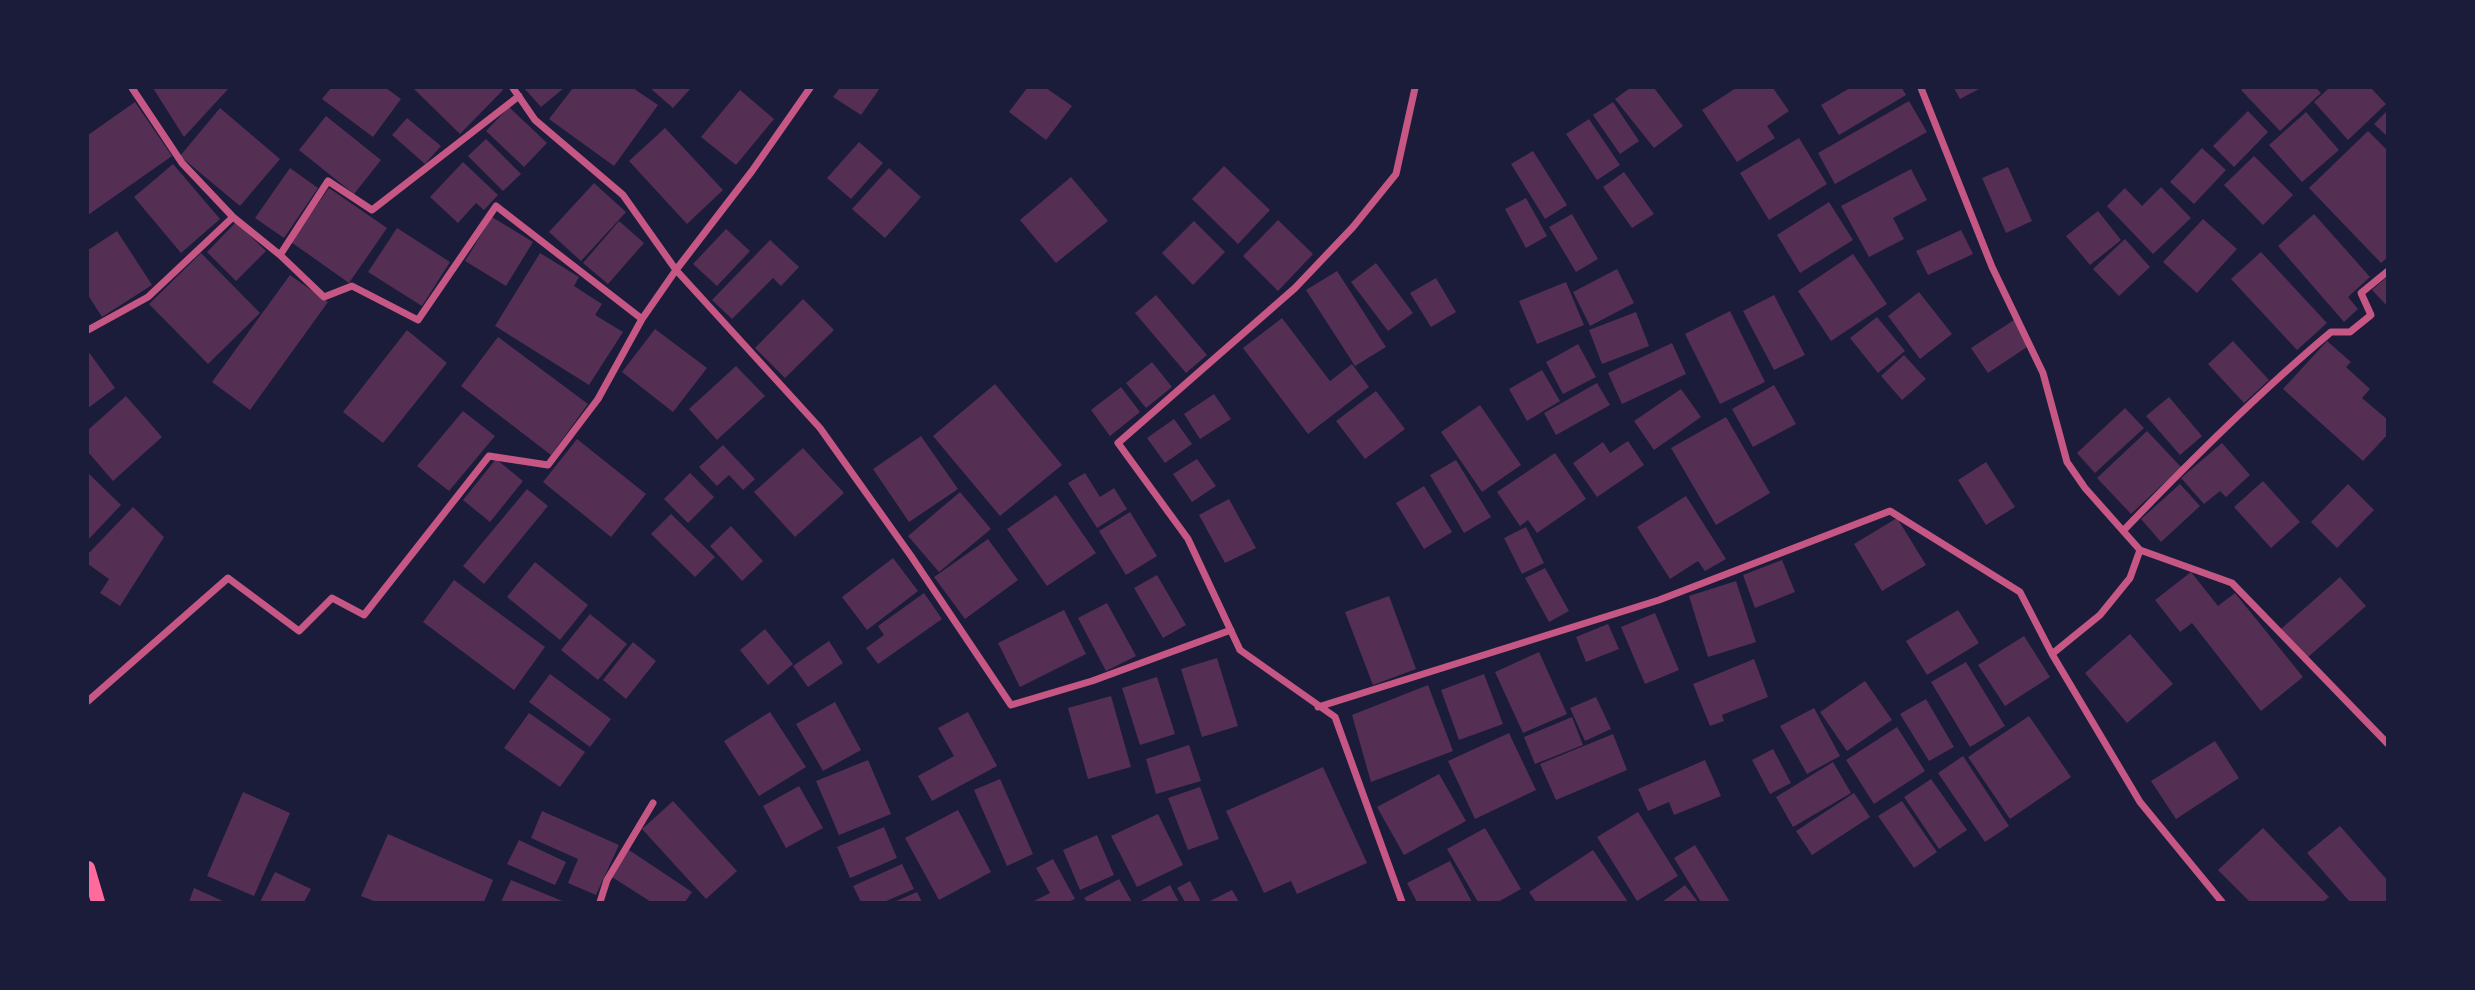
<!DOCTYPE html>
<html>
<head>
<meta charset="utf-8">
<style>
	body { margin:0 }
	#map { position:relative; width:2475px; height:990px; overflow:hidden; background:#1b1b3a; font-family:"Work Sans",sans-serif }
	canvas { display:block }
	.frame { position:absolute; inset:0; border:89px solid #1b1b3a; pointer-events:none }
</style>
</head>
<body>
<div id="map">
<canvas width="2475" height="990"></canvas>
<div class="frame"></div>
</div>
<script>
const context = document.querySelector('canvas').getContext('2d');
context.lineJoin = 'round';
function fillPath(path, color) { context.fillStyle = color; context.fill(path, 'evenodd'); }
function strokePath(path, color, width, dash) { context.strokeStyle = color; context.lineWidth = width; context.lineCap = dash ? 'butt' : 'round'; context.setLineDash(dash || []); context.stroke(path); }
fillPath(new Path2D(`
	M153,88H229L184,137Z
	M331,88H386L401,99L373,137L322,99Z
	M413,88H501L503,90L460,134Z
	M524,88H564L541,107Z
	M573,88H633L658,105L614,166L549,119Z
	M650,88H691L673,108Z
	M840,88H880L861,115L833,97Z
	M1027,88H1046L1072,106L1046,140L1009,112Z
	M1630,88H1654L1683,126L1654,148L1615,99Z
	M1736,88H1773L1789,111L1767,126L1775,138L1737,162L1702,110Z
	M1850,88H1902L1906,95L1839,135L1821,105Z
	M1954,88H1981L1960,99Z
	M2244,88H2316L2321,93L2280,131L2241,90Z
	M2329,88H2371L2386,104L2348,140L2314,102Z
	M740,90L774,119L736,165L701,137Z
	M1909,101L1927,132L1835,184L1818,153Z
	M135,102L172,156L88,215V135Z
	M1613,102L1639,141L1620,154L1593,115Z
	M509,107L547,143L524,167L486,131Z
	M220,108L280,159L240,206L180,156Z
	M2388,110V137L2374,124Z
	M2248,111L2268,132L2234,167L2213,146Z
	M2306,112L2339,150L2302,182L2269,145Z
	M326,116L381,160L354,194L299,150Z
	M407,118L441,146L425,164L392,135Z
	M1589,119L1620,165L1597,180L1566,134Z
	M665,128L723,190L687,224L629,161Z
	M2368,131L2388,151V257L2381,263L2309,188Z
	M1799,138L1827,184L1769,220L1740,173Z
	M486,139L521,174L503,191L468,156Z
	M859,142L883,163L851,199L827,178Z
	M2202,148L2226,170L2194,204L2170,182Z
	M1533,151L1567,205L1545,219L1511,164Z
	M2254,156L2293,195L2263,225L2224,185Z
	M463,162L498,195L484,210L476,203L458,223L430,197Z
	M173,164L220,219L181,253L134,197Z
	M1224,166L1270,210L1238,244L1192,199Z
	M2008,167L2032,221L2006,233L1982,178Z
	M290,168L318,188L284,238L255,218Z
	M889,168L921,197L885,238L852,209Z
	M1911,169L1927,200L1893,218L1904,239L1869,257L1841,206Z
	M1624,172L1654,214L1632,228L1603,187Z
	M1071,177L1108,221L1056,263L1020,220Z
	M594,183L626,212L581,261L549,232Z
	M2161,187L2191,218L2153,254L2107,206L2125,188L2142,206Z
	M329,188L387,228L349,283L291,242Z
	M1526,198L1547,236L1526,248L1505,209Z
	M1829,202L1853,240L1800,273L1777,235Z
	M2098,211L2121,240L2090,265L2066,236Z
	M1572,214L1598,259L1576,272L1549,227Z
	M2314,214L2370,277L2348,297L2358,309L2344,322L2278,246Z
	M492,217L533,242L506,286L465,261Z
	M2203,219L2237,249L2197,293L2163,262Z
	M1278,220L1313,254L1278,291L1243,256Z
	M619,221L644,243L608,284L583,263Z
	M1194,221L1225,252L1193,285L1162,253Z
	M236,222L266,251L236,281L207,252Z
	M397,228L450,262L422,306L368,272Z
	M726,229L750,251L717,286L693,264Z
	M1961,230L1973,254L1928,275L1916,251Z
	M117,231L152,285L102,317L88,295V250Z
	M2125,239L2150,267L2119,296L2093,269Z
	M770,240L799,267L781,286L773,278L732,319L712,300Z
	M2261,252L2327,323L2297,350L2231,279Z
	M201,253L260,313L208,364L149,304Z
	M540,253L579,277L574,286L602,304L595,315L623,332L589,385L495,326Z
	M1853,254L1887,304L1831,341L1798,291Z
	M1376,263L1413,313L1388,331L1351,282Z
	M1617,269L1634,303L1590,326L1573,292Z
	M1337,271L1386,347L1355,366L1306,290Z
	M290,275L328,302L250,410L212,382Z
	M2388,276V307L2372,290Z
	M1436,278L1456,312L1431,327L1410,293Z
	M1566,282L1584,325L1537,344L1519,301Z
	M1919,292L1952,334L1920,359L1888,316Z
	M1156,295L1207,355L1186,373L1135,313Z
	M1774,295L1805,355L1774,370L1743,311Z
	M803,299L834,330L785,378L755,348Z
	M1730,311L1765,382L1720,404L1685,334Z
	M1636,312L1649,346L1602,364L1589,330Z
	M1877,317L1905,351L1878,373L1850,338Z
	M1282,318L1330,381L1352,364L1369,387L1308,434L1243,348Z
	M2014,320L2030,345L1988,373L1971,348Z
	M655,329L707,368L673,412L622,372Z
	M407,330L447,363L383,443L343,412Z
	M498,337L588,404L551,455L461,386Z
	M2233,341L2269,380L2244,403L2208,364Z
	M2327,341L2351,362L2346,367L2370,389L2362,398L2388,420V434L2363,461L2283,389Z
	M1672,343L1686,374L1622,404L1608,373Z
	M1578,344L1596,377L1563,394L1546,362Z
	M88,351L115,388L88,408Z
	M1904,355L1926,379L1902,400L1881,376Z
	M1152,362L1172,387L1146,408L1126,383Z
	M736,366L765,396L717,440L689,409Z
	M1542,370L1560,401L1527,421L1509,389Z
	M1597,383L1610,405L1556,435L1544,413Z
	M995,384L1062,465L1000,516L933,436Z
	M1774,385L1796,424L1753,447L1732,409Z
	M1121,387L1140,412L1110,436L1091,410Z
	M1681,389L1701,417L1654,450L1634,421Z
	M1376,391L1405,429L1365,459L1336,421Z
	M1214,394L1231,419L1200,439L1184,414Z
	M126,396L162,437L113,481L88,452V430Z
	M2169,397L2202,436L2180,455L2146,416Z
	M1480,405L1521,465L1482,492L1441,432Z
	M2125,408L2144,428L2095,473L2077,453Z
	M463,411L495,436L449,491L417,466Z
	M1726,417L1770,493L1716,525L1671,448Z
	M1174,419L1192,444L1165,463L1147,438Z
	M2147,431L2181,467L2131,514L2097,478Z
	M921,436L958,489L909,522L873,469Z
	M577,439L646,494L611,537L543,482Z
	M1628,441L1644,465L1597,497L1573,463L1603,442L1610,453Z
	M2222,443L2250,475L2226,497L2220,491L2204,504L2181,478Z
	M723,445L755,479L743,490L729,475L717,486L699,467Z
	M803,448L844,493L795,537L754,492Z
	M1555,453L1586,499L1537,533L1528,520L1520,526L1497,492Z
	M496,459L523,481L490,522L463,500Z
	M1197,459L1216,486L1192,502L1173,474Z
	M1456,460L1491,517L1464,533L1430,475Z
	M1986,462L2015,507L1986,525L1958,480Z
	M88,473L121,505L88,540Z
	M690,473L714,497L688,523L664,499Z
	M1085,473L1100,497L1114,488L1127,509L1097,528L1068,483Z
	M2263,481L2300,522L2271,548L2234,507Z
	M2180,484L2200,506L2161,542L2141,519Z
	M2348,484L2374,510L2337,548L2311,522Z
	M1424,486L1452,532L1424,549L1396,503Z
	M527,489L548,506L484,584L463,566Z
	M960,492L991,529L939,572L908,536Z
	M1056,495L1096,553L1047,586L1007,529Z
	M1686,496L1726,559L1705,571L1698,561L1670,579L1637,527Z
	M1229,499L1256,548L1225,563L1199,515Z
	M133,507L164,537L120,606L100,593L109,579L88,564V554Z
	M1130,512L1157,556L1126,575L1099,531Z
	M671,514L715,557L695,577L651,534Z
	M1897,518L1926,565L1882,591L1854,544Z
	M731,526L763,561L742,581L710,546Z
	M1526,527L1544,563L1522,574L1504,538Z
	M988,539L1018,580L965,619L934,577Z
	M893,558L918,591L867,630L842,597Z
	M1782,560L1795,592L1755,608L1743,575Z
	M535,562L588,605L560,640L507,597Z
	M1545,568L1569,611L1549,622L1525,578Z
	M2191,572L2218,606L2235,593L2303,677L2261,711L2192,623L2180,632L2155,600Z
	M1157,575L1186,625L1163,638L1134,588Z
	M2340,577L2366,606L2307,658L2281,629Z
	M454,580L545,647L514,690L423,622Z
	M1736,581L1756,642L1708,657L1689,596Z
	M924,593L942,619L878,664L866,648L884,635L878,626Z
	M1389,596L1416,669L1373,685L1345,612Z
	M1107,603L1136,656L1106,671L1078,618Z
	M1064,610L1086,654L1020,687L998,643Z
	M1958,610L1979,643L1927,675L1906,641Z
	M1655,613L1679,670L1645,684L1621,627Z
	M590,614L627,644L598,680L561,650Z
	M1608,624L1619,649L1586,662L1576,637Z
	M765,629L793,664L768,685L740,650Z
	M2130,634L2173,684L2127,723L2085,673Z
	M2024,636L2050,677L2005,706L1978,665Z
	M829,641L843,663L808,687L793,666Z
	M633,642L656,661L626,699L603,680Z
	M1539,652L1567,714L1523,733L1495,672Z
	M1217,658L1238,726L1202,737L1181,669Z
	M1754,659L1768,697L1722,715L1724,721L1710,726L1693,684Z
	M1966,662L2005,726L1970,747L1931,682Z
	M550,674L611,719L590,747L529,702Z
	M1484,674L1503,724L1459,740L1441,690Z
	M1157,677L1175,734L1140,745L1122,688Z
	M1865,681L1892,720L1847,751L1820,712Z
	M1428,685L1453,751L1371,782L1352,715Z
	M1111,696L1131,767L1088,779L1068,708Z
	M1596,697L1611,729L1585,741L1570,708Z
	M1926,699L1954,747L1929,761L1900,714Z
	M835,702L861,750L823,771L796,724Z
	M1814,708L1840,756L1807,774L1780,726Z
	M770,712L806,767L759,796L724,741Z
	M968,712L997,766L932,801L918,776L954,756L938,728Z
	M529,713L585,752L560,787L504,748Z
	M2029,716L2071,777L2010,819L1968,757Z
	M1572,717L1583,745L1535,764L1524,737Z
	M1897,727L1925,771L1874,804L1846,760Z
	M1509,733L1536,790L1475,819L1448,761Z
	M1613,734L1627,770L1556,800L1540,764Z
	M2215,741L2239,778L2176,819L2151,781Z
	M1189,745L1201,781L1156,794L1146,759Z
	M1773,749L1791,783L1770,794L1752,760Z
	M1963,756L2009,826L1985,842L1938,773Z
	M868,760L891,814L839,835L816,781Z
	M1705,760L1721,796L1674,815L1669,802L1648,811L1638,789Z
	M1833,762L1851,793L1793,827L1776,797Z
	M1323,767L1367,863L1297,894L1291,881L1264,893L1226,811Z
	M1439,774L1466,821L1404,855L1377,807Z
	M1000,779L1033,854L1007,866L974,790Z
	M1931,779L1967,830L1939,849L1904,797Z
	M799,786L823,828L786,848L763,806Z
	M1200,787L1219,839L1188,850L1168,798Z
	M243,792L290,813L254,896L207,876Z
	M1854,793L1870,817L1812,855L1796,831Z
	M673,801L737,871L706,899L642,829Z
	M1902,801L1937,852L1914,868L1878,816Z
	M958,810L991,872L939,900L905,838Z
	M542,811L619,845L596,895L568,883L578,859L531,838Z
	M1638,812L1678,876L1637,901L1597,837Z
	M1158,814L1183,865L1137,887L1111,836Z
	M2340,826L2388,881L2386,902H2350L2307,853Z
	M884,827L897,858L850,878L837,847Z
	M1485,828L1521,889L1498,902H1478L1447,849Z
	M2263,828L2329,897L2323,902H2250L2218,870Z
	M388,834L493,880L484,902H376L361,896Z
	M1097,835L1114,875L1080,890L1063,850Z
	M519,840L566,862L555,885L507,864Z
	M1695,845L1730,902H1701L1674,858Z
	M629,850L692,892L685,902H651L612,877Z
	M1593,850L1628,902H1536L1529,892Z
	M1053,859L1075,899L1068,902H1032L1050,893L1036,868Z
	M1450,861L1472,902H1417L1407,883Z
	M902,864L914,889L884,902H861L853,886Z
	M275,872L311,889L304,902H260Z
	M1119,879L1132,902H1087L1084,898Z
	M511,880L565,902H501Z
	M1190,881L1201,902H1185L1177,888Z
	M1170,885L1179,902H1139Z
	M1685,885L1698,902H1662Z
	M194,888L225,902H189Z
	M1232,890L1239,902H1208Z
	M917,892L922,902H894Z`), '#542f53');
strokePath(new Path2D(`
	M513,88L535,120L623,195L676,270L752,171L810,88
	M1921,88L1992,267L2043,373L2067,462L2085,488L2140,550L2130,578L2100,615L2052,654
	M233,217L280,255L328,181L372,210L519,96
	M280,255L324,297L352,286L418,320L496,206L642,319
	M88,330L148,297L233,217L182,163L132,88
	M2123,531C2190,461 2257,394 2331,332H2350L2371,315L2361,293L2388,271
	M2140,550L2232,583L2388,744
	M88,701L228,578L299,631L332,598L364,615L489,456L548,465L598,399L642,319L676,270L820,428L911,556L1011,705L1092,681L1231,630
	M1318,707L1659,600L1890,511L2020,592L2052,654L2140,802L2222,902
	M600,902L607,880L653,803
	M1402,902L1335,717L1240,650L1188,539L1118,443L1295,288L1353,227L1396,174L1415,88`), '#c65784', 7);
strokePath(new Path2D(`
	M88,868L98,902`), '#ff6b9d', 14);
</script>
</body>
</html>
